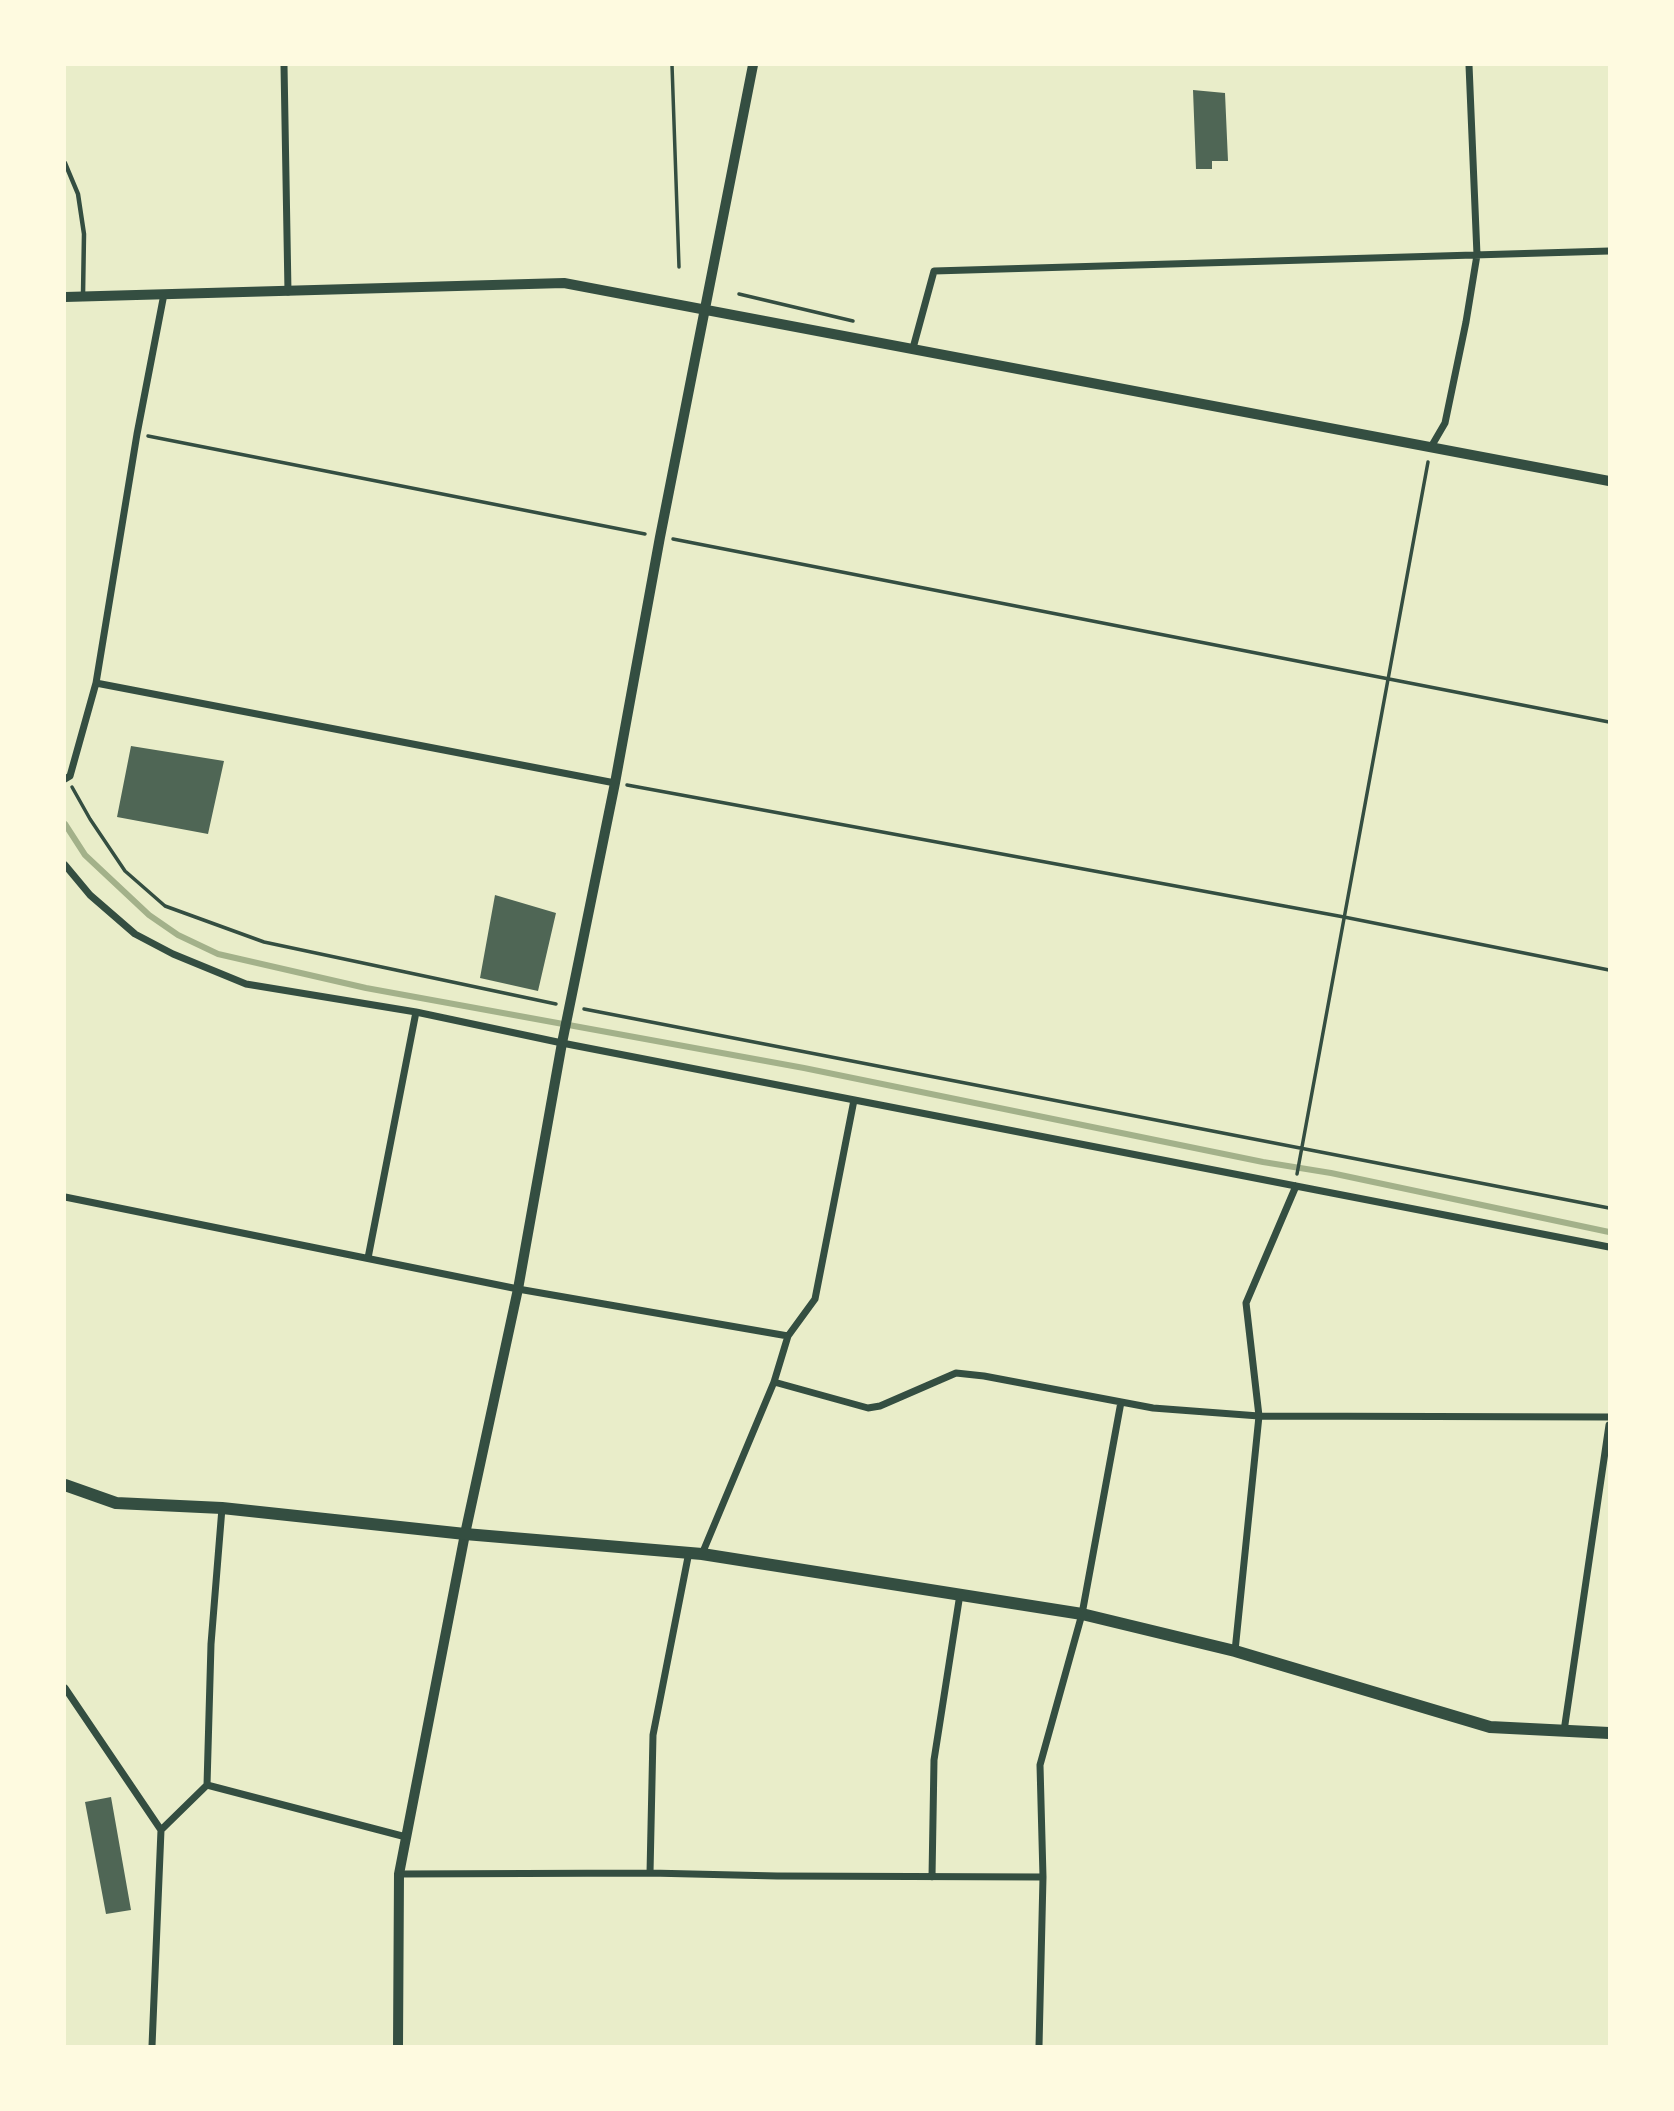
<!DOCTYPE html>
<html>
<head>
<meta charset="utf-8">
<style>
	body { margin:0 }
	#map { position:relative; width:1674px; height:2111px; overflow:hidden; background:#e9edc9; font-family:"Fira Sans Condensed",sans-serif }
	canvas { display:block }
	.frame { position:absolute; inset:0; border:66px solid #fefae0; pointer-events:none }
</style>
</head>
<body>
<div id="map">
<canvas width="1674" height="2111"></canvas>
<div class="frame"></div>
</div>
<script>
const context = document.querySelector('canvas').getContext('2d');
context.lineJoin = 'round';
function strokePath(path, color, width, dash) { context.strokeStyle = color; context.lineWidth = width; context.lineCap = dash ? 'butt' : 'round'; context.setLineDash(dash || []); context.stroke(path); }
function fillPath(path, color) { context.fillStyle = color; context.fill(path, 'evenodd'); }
strokePath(new Path2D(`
	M65,824L85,855L149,915L178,935L218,954L366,988L804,1068L1263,1162L1331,1173L1609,1232`), '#a3b18a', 6);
fillPath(new Path2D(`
	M1193,90L1225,93L1228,161H1212V169H1196Z
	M131,746L224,761L208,834L117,817Z
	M495,895L556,913L538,991L480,978Z
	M111,1797L131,1910L106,1914L85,1802Z`), '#4f6655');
strokePath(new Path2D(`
	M672,65L679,267
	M739,294L853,321
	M148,436L645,534
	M673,539L1609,722
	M627,785L1344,917L1609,970
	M72,787L90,819L125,871L165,906L264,942L556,1004
	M584,1009L1609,1208
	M1297,1174L1428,462`), '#344e41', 3.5);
strokePath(new Path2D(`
	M65,163L78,194L84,234L83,295`), '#344e41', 4.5);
strokePath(new Path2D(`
	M284,65L288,292
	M913,348L934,271L1609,251
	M1431,447L1445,423L1466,322L1477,255L1469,65
	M96,683L615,783
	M65,779L70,776L96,683L137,434L164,294
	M65,865L90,895L135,934L173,954L246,984L416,1012L562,1043L1609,1247
	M65,1197L518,1289L788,1336
	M368,1258L416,1012
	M774,1382L868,1408L880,1406L956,1373L984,1376L1153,1408L1259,1416L1609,1417
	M702,1554L774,1382L788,1336L815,1299L854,1100
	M1235,1651L1259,1416L1246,1303L1296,1186
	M65,1688L161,1830
	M1564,1731L1609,1425
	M207,1785L406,1837
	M650,1873L653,1735L689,1552
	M399,1874L650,1873L777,1876L1043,1877
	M932,1877L934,1760L960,1594
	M152,2046L161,1830L207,1785L211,1644L222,1508
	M1039,2046L1043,1877L1040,1765L1082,1614L1121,1402`), '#344e41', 7);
strokePath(new Path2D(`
	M65,297L564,283L1609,481
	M398,2046L399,1874L465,1534L518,1289L562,1043L615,783L660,537L753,65`), '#344e41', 10);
strokePath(new Path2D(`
	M65,1485L116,1503L222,1508L465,1534L702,1554L1082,1614L1235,1651L1490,1727L1609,1733`), '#344e41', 12);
</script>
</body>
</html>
